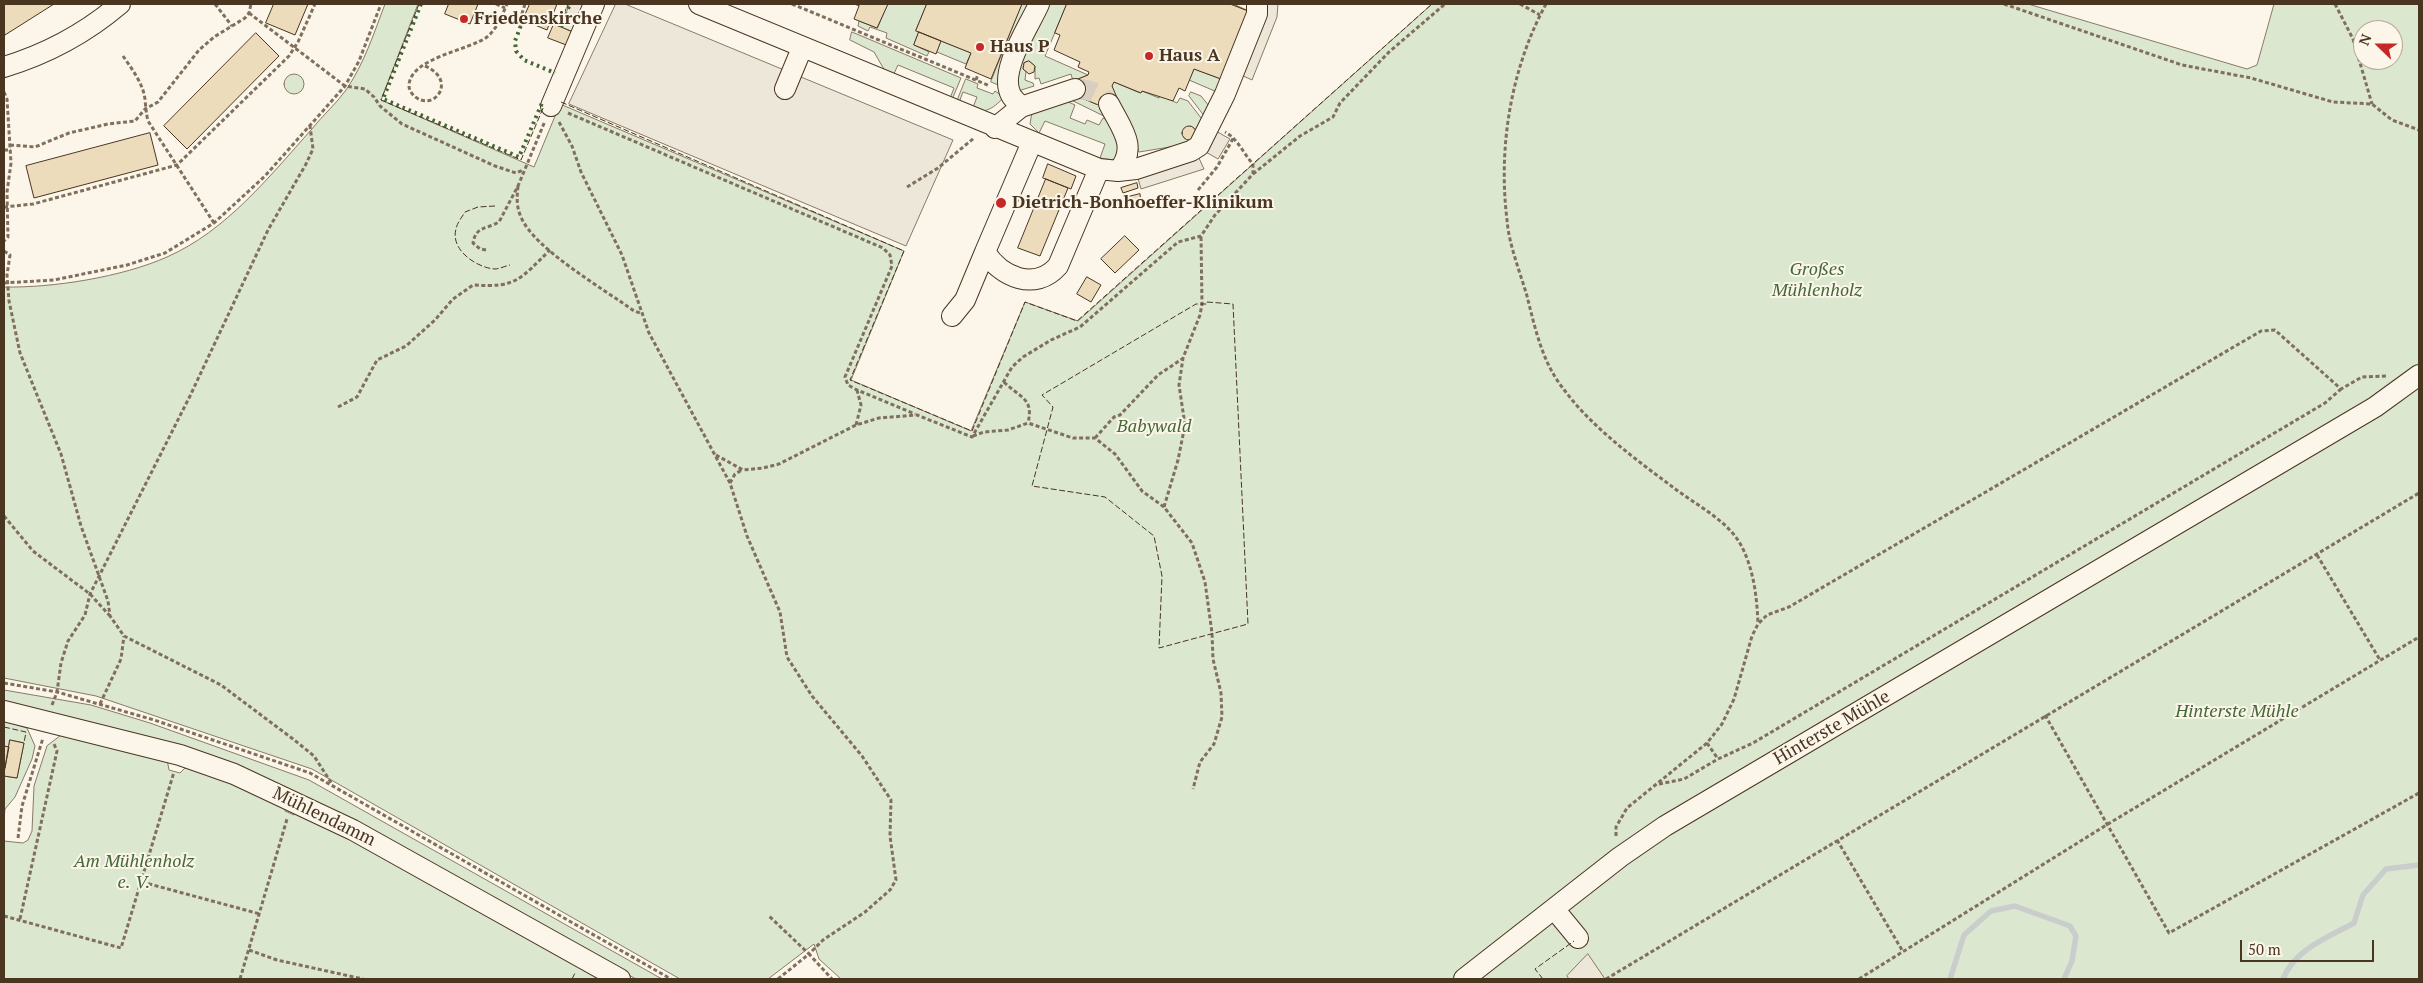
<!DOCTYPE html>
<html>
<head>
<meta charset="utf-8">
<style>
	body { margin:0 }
	#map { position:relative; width:2423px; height:983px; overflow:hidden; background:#fbf6e9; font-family:"PT Serif",serif }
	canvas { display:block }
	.frame { position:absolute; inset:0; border:5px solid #4a3520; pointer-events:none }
	.north { position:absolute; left:2353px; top:20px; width:50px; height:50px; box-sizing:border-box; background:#fbf6e9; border:1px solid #b4a999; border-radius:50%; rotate:292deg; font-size:14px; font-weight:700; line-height:20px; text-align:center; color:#4a3520 }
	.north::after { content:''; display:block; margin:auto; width:18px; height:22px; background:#c62828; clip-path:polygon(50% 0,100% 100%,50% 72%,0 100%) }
	.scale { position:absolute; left:2240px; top:940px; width:134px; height:22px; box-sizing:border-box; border:2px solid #4a3520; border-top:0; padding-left:6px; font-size:15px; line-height:18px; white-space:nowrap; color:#4a3520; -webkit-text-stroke:4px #fbf6e9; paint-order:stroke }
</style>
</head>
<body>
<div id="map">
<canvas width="2423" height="983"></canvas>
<div class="frame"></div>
<div class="north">N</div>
<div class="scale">50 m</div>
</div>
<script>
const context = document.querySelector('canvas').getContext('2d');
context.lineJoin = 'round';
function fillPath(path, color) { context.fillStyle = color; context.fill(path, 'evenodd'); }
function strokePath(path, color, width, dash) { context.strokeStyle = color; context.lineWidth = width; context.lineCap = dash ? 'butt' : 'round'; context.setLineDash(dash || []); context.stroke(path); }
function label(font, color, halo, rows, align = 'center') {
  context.font = font + ' "PT Serif",serif'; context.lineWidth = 4; context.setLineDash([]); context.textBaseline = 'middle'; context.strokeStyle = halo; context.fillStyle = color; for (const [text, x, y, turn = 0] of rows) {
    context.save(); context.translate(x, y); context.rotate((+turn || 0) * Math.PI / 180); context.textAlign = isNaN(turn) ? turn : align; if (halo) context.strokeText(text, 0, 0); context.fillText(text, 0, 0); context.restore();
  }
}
const green = new Path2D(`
	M385,4H418L381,100L534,167L560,104L904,251L851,380L971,431L1025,302L1078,321L1432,4H2028L2247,69L2257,65L2274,4H2419V979H841L819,959L814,944L768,979H680L312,769L96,696L4,678V287C53,288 122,277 167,257C226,231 269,177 311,130C322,116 336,104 346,90C364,64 374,33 385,4ZM2363,30H2393V60H2363Z
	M888,4H927L916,30L919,32L914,45L929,52L927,56L886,38L887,33L870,27L868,31L858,26L859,21L877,28Z
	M1022,4H1067L1045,56L1088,75L1073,81L1071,74L1041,84L1039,78L1035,79V66L1029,61L1024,63L1023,69L1026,72L1025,80L1033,83L1034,86L1015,92L991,82Z
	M1233,4L1250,12L1217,92L1189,80L1194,69L1221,79L1248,11Z
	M852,32L961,78L951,102L949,101L954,88L898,65L892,78L885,71L874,52L850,40Z
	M941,41L971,53L966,64L937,52Z
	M284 84a10 10 0 1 1 20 0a10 10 0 1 1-20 0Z
	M966,79L978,84L977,88L993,94L995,91L1004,97C995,107 986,114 972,110L977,97L963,92L958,105L956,104Z
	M1114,82L1140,93L1142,91L1159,98L1160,95L1177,103L1180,98L1188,101L1205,123L1197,131L1191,126L1184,129V138L1191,140L1188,144L1139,152L1116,101L1112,86Z
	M1191,92L1201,96L1209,106L1205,117L1189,96Z
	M1077,96L1103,107L1108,118L1069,99Z
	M1064,100L1075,105L1070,118L1085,124L1087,120L1099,125L1103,118L1110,121L1122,144L1114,160L1100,158L1105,144L1045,121L1039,133L1030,124L1032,112Z
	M4,690L91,705L150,723L309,780L662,979H636L356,823L4,704Z
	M4,721L27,728L35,746L32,759L15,797L5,809L4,819V776L17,778L24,743L10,740L9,747L4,746Z
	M63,734L167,759L169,770L180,773L187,766L285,805V811L294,815L297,811L350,838L603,979H4V841L23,843L28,840L32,831L34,786L47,746Z`);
fillPath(green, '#dce7d0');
strokePath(green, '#887966', 1);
const parking = new Path2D(`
	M570,4H594L581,35L561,27Z
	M616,4H625L953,140L906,246L569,104Z
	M1264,4H1278L1277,17L1252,80L1241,75Z
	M1214,130L1230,139L1218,159L1204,151L1198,156L1204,169L1141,189L1137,175Z
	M1588,954L1605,979H1569L1567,976Z`);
fillPath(parking, '#ede7d9');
strokePath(parking, '#887966', 1);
strokePath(new Path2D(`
	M1950,979L1964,935L1991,911L2015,906L2070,926L2076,936L2072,961L2064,979
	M2283,979C2294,950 2328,937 2354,923L2363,895L2386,869L2419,865`), '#c9cecd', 5.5);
const building = new Path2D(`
	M4,4H54L5,35Z
	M274,4H308L295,35L266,23Z
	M449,4H478L470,24L445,14Z
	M530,4H557L547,30L523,20Z
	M854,4H888L877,28L854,19L859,6Z
	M927,4H1022L991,79L965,68L971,53L916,31Z
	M1067,4H1230L1248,11L1221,79L1194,69L1185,91L1179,88L1173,101L1142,91L1141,93L1114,82L1112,86L1118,100L1103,107L1077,96L1073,81L1088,75L1089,72L1078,67L1080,62L1054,50L1060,35L1055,33Z
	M554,24L575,33L569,46L548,38Z
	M919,32L941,41L936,54L914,45Z
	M256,33L279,56L187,149L164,126Z
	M1029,61L1035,66L1034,72L1029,74L1023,69L1024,63Z
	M1182 133a7 7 0 1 1 14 0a7 7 0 1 1-14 0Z
	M150,133L158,165L34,198L26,166Z
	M1048,164L1076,176L1071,189L1043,178Z
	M1046,179L1068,188L1040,256L1018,248Z
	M1137,183L1138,188L1123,193L1121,188Z
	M1140,194L1141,202L1126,205L1124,198Z
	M1125,236L1139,250L1115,273L1101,259Z
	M1087,277L1101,285L1091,302L1077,294Z
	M10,740L24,743L17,778L4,776Z
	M4,746L9,747L5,768H4Z`);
fillPath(building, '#ecdcbc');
strokePath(building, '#4a3520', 1);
strokePath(new Path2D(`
	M1075,89C1088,88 1101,94 1109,104`), '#d8cfc1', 20, [20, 10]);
const minor = new Path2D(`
	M699,4L1099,169L1118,171L1136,169L1191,151L1199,146L1225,94L1257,14V4
	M4,67C47,54 86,33 120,4
	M785,89L802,48
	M1109,104C1121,128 1139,147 1118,171
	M551,106L594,4
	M1021,107C1018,103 1013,99 1011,95C998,71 1030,25 1039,4
	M995,128L1021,107L1075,89
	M1032,142L985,252C1001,277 1035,292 1058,266L1099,169
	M952,316L965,300L985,252
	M4,711L180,755L234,774L353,830L620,979
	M1555,910L1578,938
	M1464,979L1620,857L1665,826L2375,407L2419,375`);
strokePath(minor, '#4a3520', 22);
strokePath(new Path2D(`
	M215,4L232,26
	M496,4L505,8
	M792,4L990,86
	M1520,4L1540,15
	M1546,4C1511,68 1498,147 1507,220C1509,245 1520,272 1527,296C1535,328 1542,361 1562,387C1591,427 1634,458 1674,488C1696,505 1729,521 1742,547C1754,571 1757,598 1758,624
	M2004,4L2182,65L2251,78L2333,102L2372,104L2392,120L2419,130
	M2335,4L2353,39L2372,104
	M249,13L337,80L345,86L365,89L374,97L380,106L402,124L495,166L516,173L523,170
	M522,25L519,23L525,4
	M123,56C132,69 144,85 145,100C146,108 146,113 148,121L214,223
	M425,66C455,79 438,106 421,100C415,98 409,92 409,86C409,58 470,50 487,37C497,29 502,15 507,4
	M976,80L978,74
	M4,92L7,99L11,163L7,192L8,237L4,241
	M568,113L883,248L890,255L892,266L845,377L848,385L857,390L915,414
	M559,122L572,146L581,172L622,255L649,333L730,483L747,536L780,612L787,657L812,696L862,756L891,800L890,836L896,880L890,890L865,912L823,940L809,954L768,915
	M10,145L35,147L69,133L108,124L135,121L145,109L158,102L199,50L214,37L245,18L249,13L251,4
	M4,150H11
	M1253,174L1300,136L1333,117L1340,103L1389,52L1445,4
	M518,186C517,197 516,206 521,217C534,249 604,289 634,311L643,314
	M907,187L938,168L974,138
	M1198,190L1217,167L1234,137
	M4,207L33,204L177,165L289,56L298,42L315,4
	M486,250L480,249L473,243C476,226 485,230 499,222L518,186L545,121
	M4,251L10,255L7,275L9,301L20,353L61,454L81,526L108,601L110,616L124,636L221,685L293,739L314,756L332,784
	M4,283L54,280L127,265L165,253L214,223L265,176L345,86L359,61L381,4
	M1004,382C1020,398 1034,398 1028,423
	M338,407L357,397L377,360L406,346L435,320L453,299L473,285C517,288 520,279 550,250
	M856,425L861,405L857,390
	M973,436L984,432L1008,430L1028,423L1073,438H1095L1115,454L1142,491L1164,507L1192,543L1205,582L1212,633L1213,659L1221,693L1222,717L1214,744L1200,762L1193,789
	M1095,438L1114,417L1120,415L1158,375L1182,359
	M716,455L743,470L763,468L779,464L856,425L879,418L917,415L972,437L1012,367L1023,357L1051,340L1080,327L1178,242L1201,236L1215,215L1253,174V164C1243,153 1238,139 1225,132
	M730,483L735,474L742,470
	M1164,507L1178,460L1185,425L1179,385L1183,358L1200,315L1202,304L1201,236
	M4,516L33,551L90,594L110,616
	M2317,555L2380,660
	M4,683L57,692L154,720L310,773L671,979
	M100,704L121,659L124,636
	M52,705L57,692L61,663L68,641L85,615L90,594L190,396L268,230L306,164L313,149L310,126
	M2045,715L2169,933L2419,793
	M1707,743L1718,759
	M1659,784L1684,779L1718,759L1753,743L2325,403L2341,389
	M1616,836V827L1627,808L1707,743L1722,724L1734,699L1752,636L1758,624L1767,615L1789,607L2261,331L2275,330L2341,389L2362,377L2386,376
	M18,838L22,806L43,738
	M1837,840L1902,950
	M142,882L260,914
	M4,916L121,948L174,772
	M20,919L57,751L54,744
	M249,950L277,960L363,979
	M240,979L287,819
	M778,979L809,954L832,979
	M1606,979L2419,493
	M1859,979L2108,824L2419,637`), '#7f6f5c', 3, [4, 2.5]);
strokePath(minor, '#fbf6e9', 20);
strokePath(new Path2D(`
	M421,4L383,99L519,157L542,103
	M523,20L515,41L516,51L524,60L555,73
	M561,27L570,4`), '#436837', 4, [2.5, 4]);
strokePath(new Path2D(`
	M419,4L381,100L521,160L544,106
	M555,25L559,26L568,4
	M561,102L904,251L850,380L972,431L1025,302L1077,321L1432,4
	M495,206L478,207L465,212C462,217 457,223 456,229C450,250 477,268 495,269C499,269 505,266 510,265
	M1207,302L1233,304L1248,624L1159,648L1162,576L1154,536L1105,497L1032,486L1053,407L1042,395L1196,304H1207Z
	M4,727L26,732L24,743
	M572,979L575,973
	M1543,979L1535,969L1574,941`), '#4a3520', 1, [6, 2.5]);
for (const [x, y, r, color] of [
	[464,19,5,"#c62828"],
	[980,47,5,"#c62828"],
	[1149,56,5,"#c62828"],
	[1001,203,6,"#c62828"]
]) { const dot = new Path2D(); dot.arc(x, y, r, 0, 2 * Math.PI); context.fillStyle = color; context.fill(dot); strokePath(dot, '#fbf6e9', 2); }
label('bold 18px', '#4a3520', '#fbf6e9', [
	["Friedenskirche",474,19],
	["Haus P",990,47],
	["Haus A",1159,56],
	["Dietrich-Bonhoeffer-Klinikum",1012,203]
], 'left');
label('italic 18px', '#436837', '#fbf6e9', [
	["Großes",1817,270],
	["Mühlenholz",1817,291],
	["Babywald",1154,427],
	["Hinterste Mühle",2237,712],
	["Am Mühlenholz",134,862],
	["e. V.",134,883]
]);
label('18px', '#4a3520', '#fbf6e9', [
	["Hinterste Mühle",1832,728,-30],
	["Mühlendamm",324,817,26]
]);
</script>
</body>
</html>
